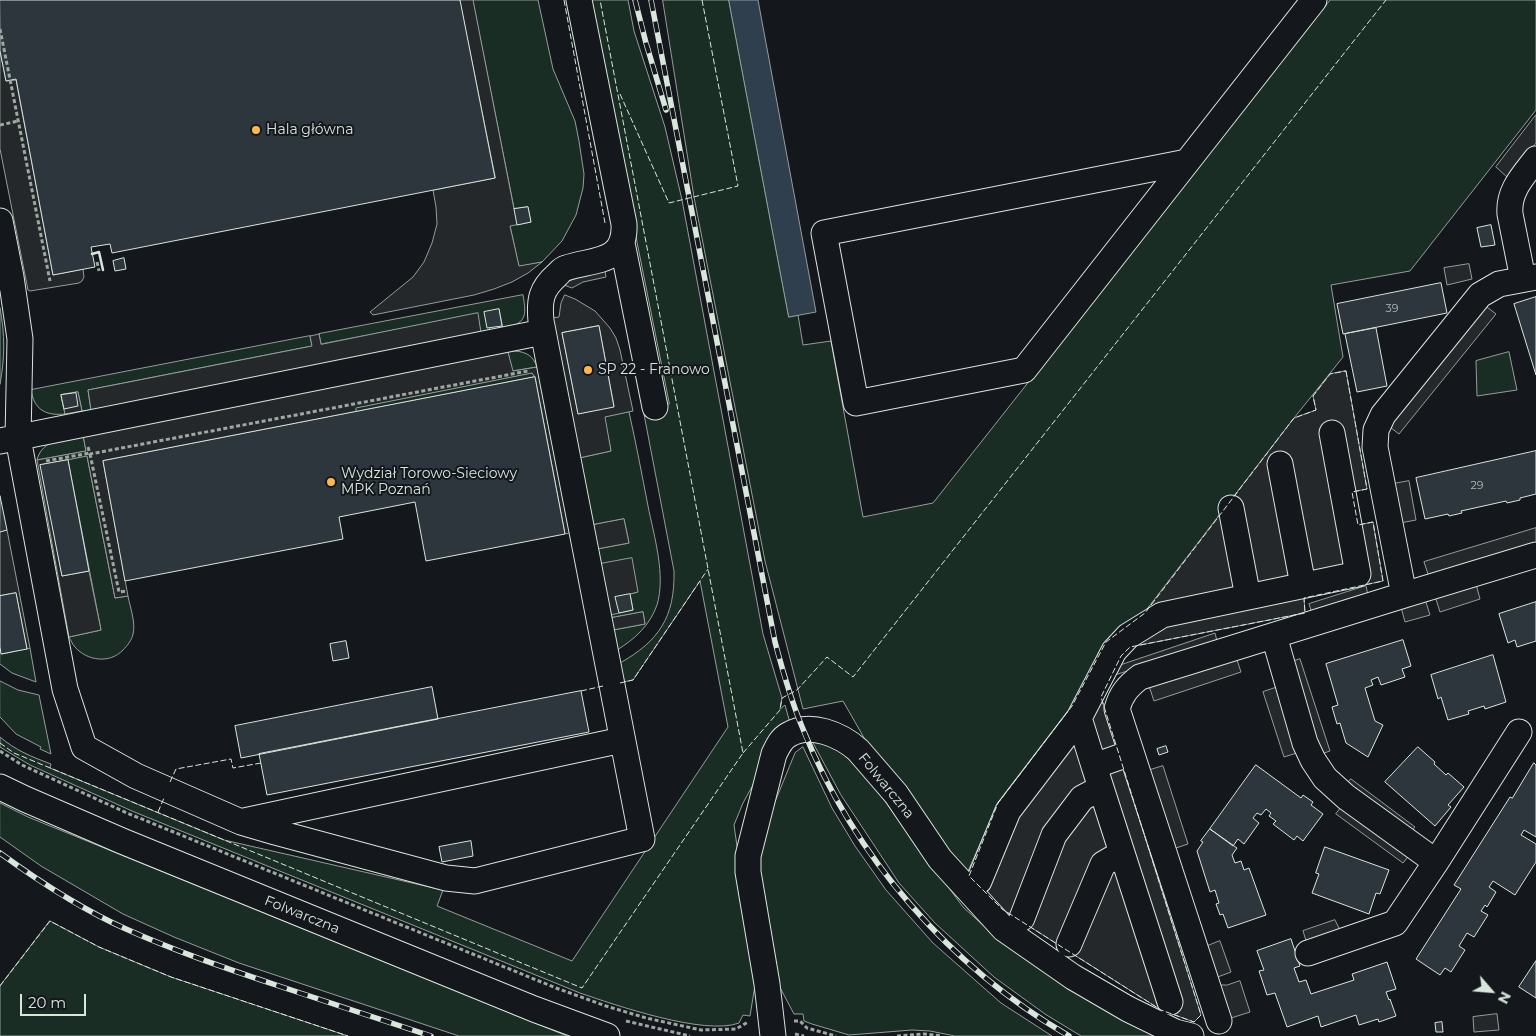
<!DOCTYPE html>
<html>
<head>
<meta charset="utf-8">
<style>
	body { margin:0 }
	#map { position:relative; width:1536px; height:1036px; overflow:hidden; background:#14181c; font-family:Montserrat,sans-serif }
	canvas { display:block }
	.north { position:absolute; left:1466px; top:966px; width:50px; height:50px; -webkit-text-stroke:4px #14181c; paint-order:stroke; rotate:117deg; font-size:14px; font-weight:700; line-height:20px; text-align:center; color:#d8e6dc }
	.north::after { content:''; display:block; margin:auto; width:18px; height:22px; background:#d8e6dc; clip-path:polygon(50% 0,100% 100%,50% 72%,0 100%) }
	.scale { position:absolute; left:20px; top:994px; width:66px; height:22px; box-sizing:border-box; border:2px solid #d8e6dc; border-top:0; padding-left:6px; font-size:15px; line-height:18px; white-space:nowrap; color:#d8e6dc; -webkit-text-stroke:4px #14181c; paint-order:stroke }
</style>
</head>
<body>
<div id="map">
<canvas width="1536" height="1036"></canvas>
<div class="north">N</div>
<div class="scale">20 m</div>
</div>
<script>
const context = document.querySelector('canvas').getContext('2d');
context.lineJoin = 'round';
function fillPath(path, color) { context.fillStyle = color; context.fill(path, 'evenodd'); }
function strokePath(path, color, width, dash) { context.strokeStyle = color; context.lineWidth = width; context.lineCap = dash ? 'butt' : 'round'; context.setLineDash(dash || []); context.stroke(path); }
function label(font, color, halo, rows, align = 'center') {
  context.font = font + ' Montserrat,sans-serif'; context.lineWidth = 4; context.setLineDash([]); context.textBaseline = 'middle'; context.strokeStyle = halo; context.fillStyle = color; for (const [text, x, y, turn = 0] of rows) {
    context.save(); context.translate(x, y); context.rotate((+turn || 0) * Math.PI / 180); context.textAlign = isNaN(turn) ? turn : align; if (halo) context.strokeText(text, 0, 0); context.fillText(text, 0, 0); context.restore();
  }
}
const green = new Path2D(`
	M473,0H538L553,69L575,121L579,141L584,174L583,188L576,215L562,241L542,262L519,267L510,226L514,209Z
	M589,0H628L634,31L665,127L682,200L763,634L782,698L780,709L785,705L790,723L782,732L743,803L734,825L756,979L750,1016L743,1015L739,1023C705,1036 615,1005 580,993L132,811L30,765L0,747V737C15,750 32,757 51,764L50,768L224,840L443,890L437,906L572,961L728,727L700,581L633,680L623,682L620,663C659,641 675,617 674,571L643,409L669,404Z
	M663,0H729L789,317L798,315L803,345L831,341L863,517L933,503L1330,0H1536V110L1410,271L1331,285L1343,357L1294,418L998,803L965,878L875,757L843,701L803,709L765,561L694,197Z
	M523,295C527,317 526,323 503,329L499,309L488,332L481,333L477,314L321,344L319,334Z
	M0,308C5,334 5,358 0,384Z
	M310,336L312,346L88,390L91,410L82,411L78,392L61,396L65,414C46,416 34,410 31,390Z
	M515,351C527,352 533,356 537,367L512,371L508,352Z
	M1509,352L1517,390L1477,396L1476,361Z
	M532,373L535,377L356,412L355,408Z
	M629,412C636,443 642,475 648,506C654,536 666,575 657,605C650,625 635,639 617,650L613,630L645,624L643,612L611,618L610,615L630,594L638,592L600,564L597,549L629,543L624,519L593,525L579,458L611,451L604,417Z
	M83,435L86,451L37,460C42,439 65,439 83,435Z
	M87,456L115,598L128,596C130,607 136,623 133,634C132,640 127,646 123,650C110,664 87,661 75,647C72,644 71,640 69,637L101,630L68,460Z
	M0,647L2,654L30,648L36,682L12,673L0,664Z
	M0,681L18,690L39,695L51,754L40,749L41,747L16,734L0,717Z
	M813,742H821L832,746L857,763L963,907L995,936L1160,1036H1081L1045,1014L994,977L935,923L899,883L841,795Z
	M803,747L832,808L855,846L886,890L933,943L1001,1003L1052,1036H955L930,1031L912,1030L849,1035L812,1024L804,1021L803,1014H794L776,980L758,865L772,809L795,753Z
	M0,803L28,817L567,1036H459L239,963L174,937L123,914L41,866L0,837Z
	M50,921L99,947L171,977L348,1036H0V986Z`);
fillPath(green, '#1a2d24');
strokePath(green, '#939e99', 1);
const parking = new Path2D(`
	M460,0H473L514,209L528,207L531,222L510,226L519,266L542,262L528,273L512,282L494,289L474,295L373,315L370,312L413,277L424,262L432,243L437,224L436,207L433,190L495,178Z
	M0,51L6,81L16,80L53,275L83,269L84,277L82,281L79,283L30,291L28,290L0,149Z
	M1536,115V143L1508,178L1496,167Z
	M1469,264L1472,279L1447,285L1444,268Z
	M605,271L606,277L583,282L572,288L564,285L569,281L581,276Z
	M565,295L575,299L595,311L610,328L616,338L620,350L633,411L605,417L611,451L579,458L552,318L559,317L561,303ZM599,326L614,406L578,414L562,333Z
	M1483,304L1496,314L1399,434L1386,424Z
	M478,313L481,333L91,410L88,390L312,346L310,336L319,334L321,344Z
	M508,352L513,371L537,367L570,533L565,534L535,377L532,373L356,408V412L103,461L128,596L115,598L87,456L41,465L62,576L89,571L101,630L69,637L37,460L86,451L83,435Z
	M1346,371L1367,489L1352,492L1358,525L1373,522L1383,581L1304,598L1305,613L1130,647L1117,666L1215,633L1217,641L1112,676L1101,697L1201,1015L1194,1022L1161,1010L1002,909L969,876L998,803L1294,418L1316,410L1313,396L1330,374Z
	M78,392L82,411L65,414L61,395Z
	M1409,481L1416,520L1400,523L1393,484Z
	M624,519L629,543L597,549L593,525Z
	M1536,528V544L1429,577L1424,562Z
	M7,530L30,648L27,649L16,593L0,596V532Z
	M632,558L638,592L630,594L633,610L610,615L600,564Z
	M1476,584L1480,599L1440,612L1435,596Z
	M1366,586L1368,595L1312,613L1309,604Z
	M1425,599L1430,615L1405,622L1401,607Z
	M643,612L645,624L613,630L611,618Z
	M1236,657L1241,672L1154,701L1149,686Z
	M1300,659L1330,751L1318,755L1292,662Z
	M1278,687L1300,752L1284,757L1263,692Z
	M1163,766L1188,844L1173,849L1147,771Z
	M1351,779L1415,827L1410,833L1346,785Z
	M1344,804L1411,853L1403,863L1336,814Z
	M1335,920L1339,928L1343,931L1308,947L1303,931Z
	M1220,941L1231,972L1215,978L1205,947Z
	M1240,981L1250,1012L1228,1019L1217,982L1221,985H1227Z
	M1497,1014L1499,1030L1474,1032L1473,1017Z`);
fillPath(parking, '#24282b');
strokePath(parking, '#939e99', 1);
const water = new Path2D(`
	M729,0H758L816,312L789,317Z`);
fillPath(water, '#2f3f4d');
strokePath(water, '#939e99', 1);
const building = new Path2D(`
	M0,0H460L495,178L112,253L110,244L91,247L95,267L53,275L16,79L6,81L0,51Z
	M528,207L531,222L517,225L514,209Z
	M1491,225L1495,245L1481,247L1477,228Z
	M124,258L126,269L115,271L113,261Z
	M1441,283L1447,313L1343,334L1337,304Z
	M1536,297V375L1514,304Z
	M499,309L502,326L487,328L484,312Z
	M599,326L614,407L578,414L562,333Z
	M1376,328L1387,386L1357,392L1345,334Z
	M535,377L565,534L426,561L415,502L339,517L343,539L125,581L103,461Z
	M76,393L78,406L64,409L61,395Z
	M1536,451V494L1520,498V500L1507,503L1506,501L1461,511L1462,513L1449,516L1448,514L1425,519L1416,478Z
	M68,460L89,571L62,576L40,465Z
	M0,496L7,530L0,532Z
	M16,593L27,649L1,654L0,647V596Z
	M630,594L633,610L619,613L615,597Z
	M1536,602V641L1517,647L1515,640L1508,643L1499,614Z
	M1403,640L1411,666L1402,669L1405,677L1381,685L1378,677L1371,680L1373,685L1365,688L1375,721L1383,725L1368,757L1346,743L1340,723L1337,724L1332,707L1338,705L1326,664Z
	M346,641L349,658L333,661L330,644Z
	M1493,655L1506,702L1485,709L1484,706L1468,711L1469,714L1448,720L1441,697L1438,699L1431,675Z
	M432,687L438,719L241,758L235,726Z
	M581,691L589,732L267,795L259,754Z
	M1166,746L1168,752L1159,755L1157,749Z
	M1418,747L1435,762L1434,764L1446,775L1448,773L1464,787L1448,805L1451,807L1435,826L1385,782Z
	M1534,763L1536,765V837L1524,830L1521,835L1536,844V862L1515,895L1493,881L1489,887L1496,892L1487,907L1485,905L1481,911L1488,915L1474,937L1467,933L1459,946L1465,950L1451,972L1445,968L1440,975L1416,959L1461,889L1454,885L1510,797L1512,798Z
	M1256,765L1301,798L1303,795L1313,802L1311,805L1323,814L1303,841L1297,836L1294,840L1273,824L1276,821L1269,816L1271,813L1266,809L1261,815L1257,813L1253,818L1259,823L1244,844L1238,839L1233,846L1210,829Z
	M1210,829L1237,848L1232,855L1235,863L1241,861L1244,870L1249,868L1266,915L1228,928L1223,914L1220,915L1216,904L1219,903L1215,890L1210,892L1197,851L1203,842L1201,841Z
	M471,841L473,856L442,862L439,847Z
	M1325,847L1389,870L1380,894L1376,893L1369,914L1312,893L1319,874L1316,873Z
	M1291,939L1300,966L1294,968L1299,982L1306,980L1311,994L1354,980L1352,974L1387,962L1396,989L1386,992L1389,1000L1390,999L1396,1016L1379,1022L1378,1019L1359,1025L1356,1015L1321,1027L1318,1016L1287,1027L1275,993L1267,995L1259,971L1264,970L1257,951Z
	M1536,961V998L1519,987Z
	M1442,1022L1443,1032H1436L1435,1023Z`);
fillPath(building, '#2c363c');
strokePath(building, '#d8e6dc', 1);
const minor = new Path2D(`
	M1187,162L824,233L856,403L1024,370L1314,0
	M0,221L11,277
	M622,243L655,407
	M1536,277L1499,284L1480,295L1383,415L1376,430L1375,447L1404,595L1536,555
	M0,278L11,277L20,339L18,438L65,689L84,747L136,776L241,822L275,832L446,878L475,881L642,839L541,321C539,300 541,289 557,275C560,272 562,269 566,268C593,259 626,264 624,224L579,0
	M1523,279L1510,214C1508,191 1523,176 1536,159
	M0,441L543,332
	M1280,464L1303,585
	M1231,508L1248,597
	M1274,636L1305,743L1313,760L1325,778L1346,797L1436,862L1519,732
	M1131,753L1094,766L1170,1002
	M1094,766L1079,718L1114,651L1128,636L1162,615L1358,574L1332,433
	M0,787L25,799L122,841L534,1009L607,1036
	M244,821L622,740
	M979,881L1008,811L1079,718
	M1022,918L1054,835L1082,798L1101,788
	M1069,944L1103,864L1122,853
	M1308,953L1395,923L1436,862
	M1219,1021L1117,709C1121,694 1128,686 1140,677L1404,595
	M773,1036L767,984L748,872V856L774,754C778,746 781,739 788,735C810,721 841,735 858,750L896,794L940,859L1004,929L1073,977L1128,1009L1175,1032L1191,1036`);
strokePath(minor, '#d8e6dc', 27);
strokePath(new Path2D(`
	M0,29L50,281
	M0,125L18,121
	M97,262L99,271
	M88,447L90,454L528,371
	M90,454L119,592L127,591
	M46,461L90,453
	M0,751L22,765L127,813L556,988L606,1006L646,1018L701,1030L736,1029L748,1022
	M626,1021L690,1036
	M794,1021H800L807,1028L836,1036
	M795,1034L804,1036
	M897,1036L924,1034L942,1036`), '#9da8a2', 3, [4, 2.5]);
strokePath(minor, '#14181c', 25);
const rail = new Path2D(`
	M635,0L646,43L666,110
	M651,0L775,642C783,672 791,701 803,729C854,857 950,967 1069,1036
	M0,853C40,882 81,909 126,929C175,951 225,968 276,985C327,1002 379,1019 431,1036`);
strokePath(rail, '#d8e6dc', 5.5);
strokePath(rail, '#14181c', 4, [11]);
strokePath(new Path2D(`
	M564,0L605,223
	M620,94L669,203L738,186L702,0
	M1346,371L1367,489L1352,492L1358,525L1373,522L1383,581L1304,598L1305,613L1130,647L1121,656L1101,697L1201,1015L1194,1022L1161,1010L1002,909L969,876L998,803L1072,706L1106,642L1145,613L1294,418L1316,410L1313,396L1330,374Z
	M620,683L633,680L708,569
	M581,691L603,686
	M0,743L14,753L582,988L743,753L600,0
	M743,753L780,710L782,698L797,690L827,657L853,677L1386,0
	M170,782L176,769L231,759L233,768L261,763
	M158,812L164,798
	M0,986L50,921L99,947L171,977L348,1036`), '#d8e6dc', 1, [6, 2.5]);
strokePath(new Path2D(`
	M92,254L99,252L103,270`), '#d8e6dc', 2.5);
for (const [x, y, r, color] of [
	[256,130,5,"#ffb74d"],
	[588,370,5,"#ffb74d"],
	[331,482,5,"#ffb74d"]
]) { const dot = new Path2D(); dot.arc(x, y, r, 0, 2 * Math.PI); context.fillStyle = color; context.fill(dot); strokePath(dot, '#14181c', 2); }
label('11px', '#adbab4', null, [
	["39",1392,309],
	["29",1477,486]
]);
label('14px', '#d8e6dc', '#14181c', [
	["Hala główna",266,130],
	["SP 22 - Franowo",598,370],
	["Wydział Torowo-Sieciowy",341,474],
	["MPK Poznań",341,490]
], 'left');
label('14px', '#d8e6dc', '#14181c', [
	["Folwarczna",886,786,51],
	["Folwarczna",302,915,22]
]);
</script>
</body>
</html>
